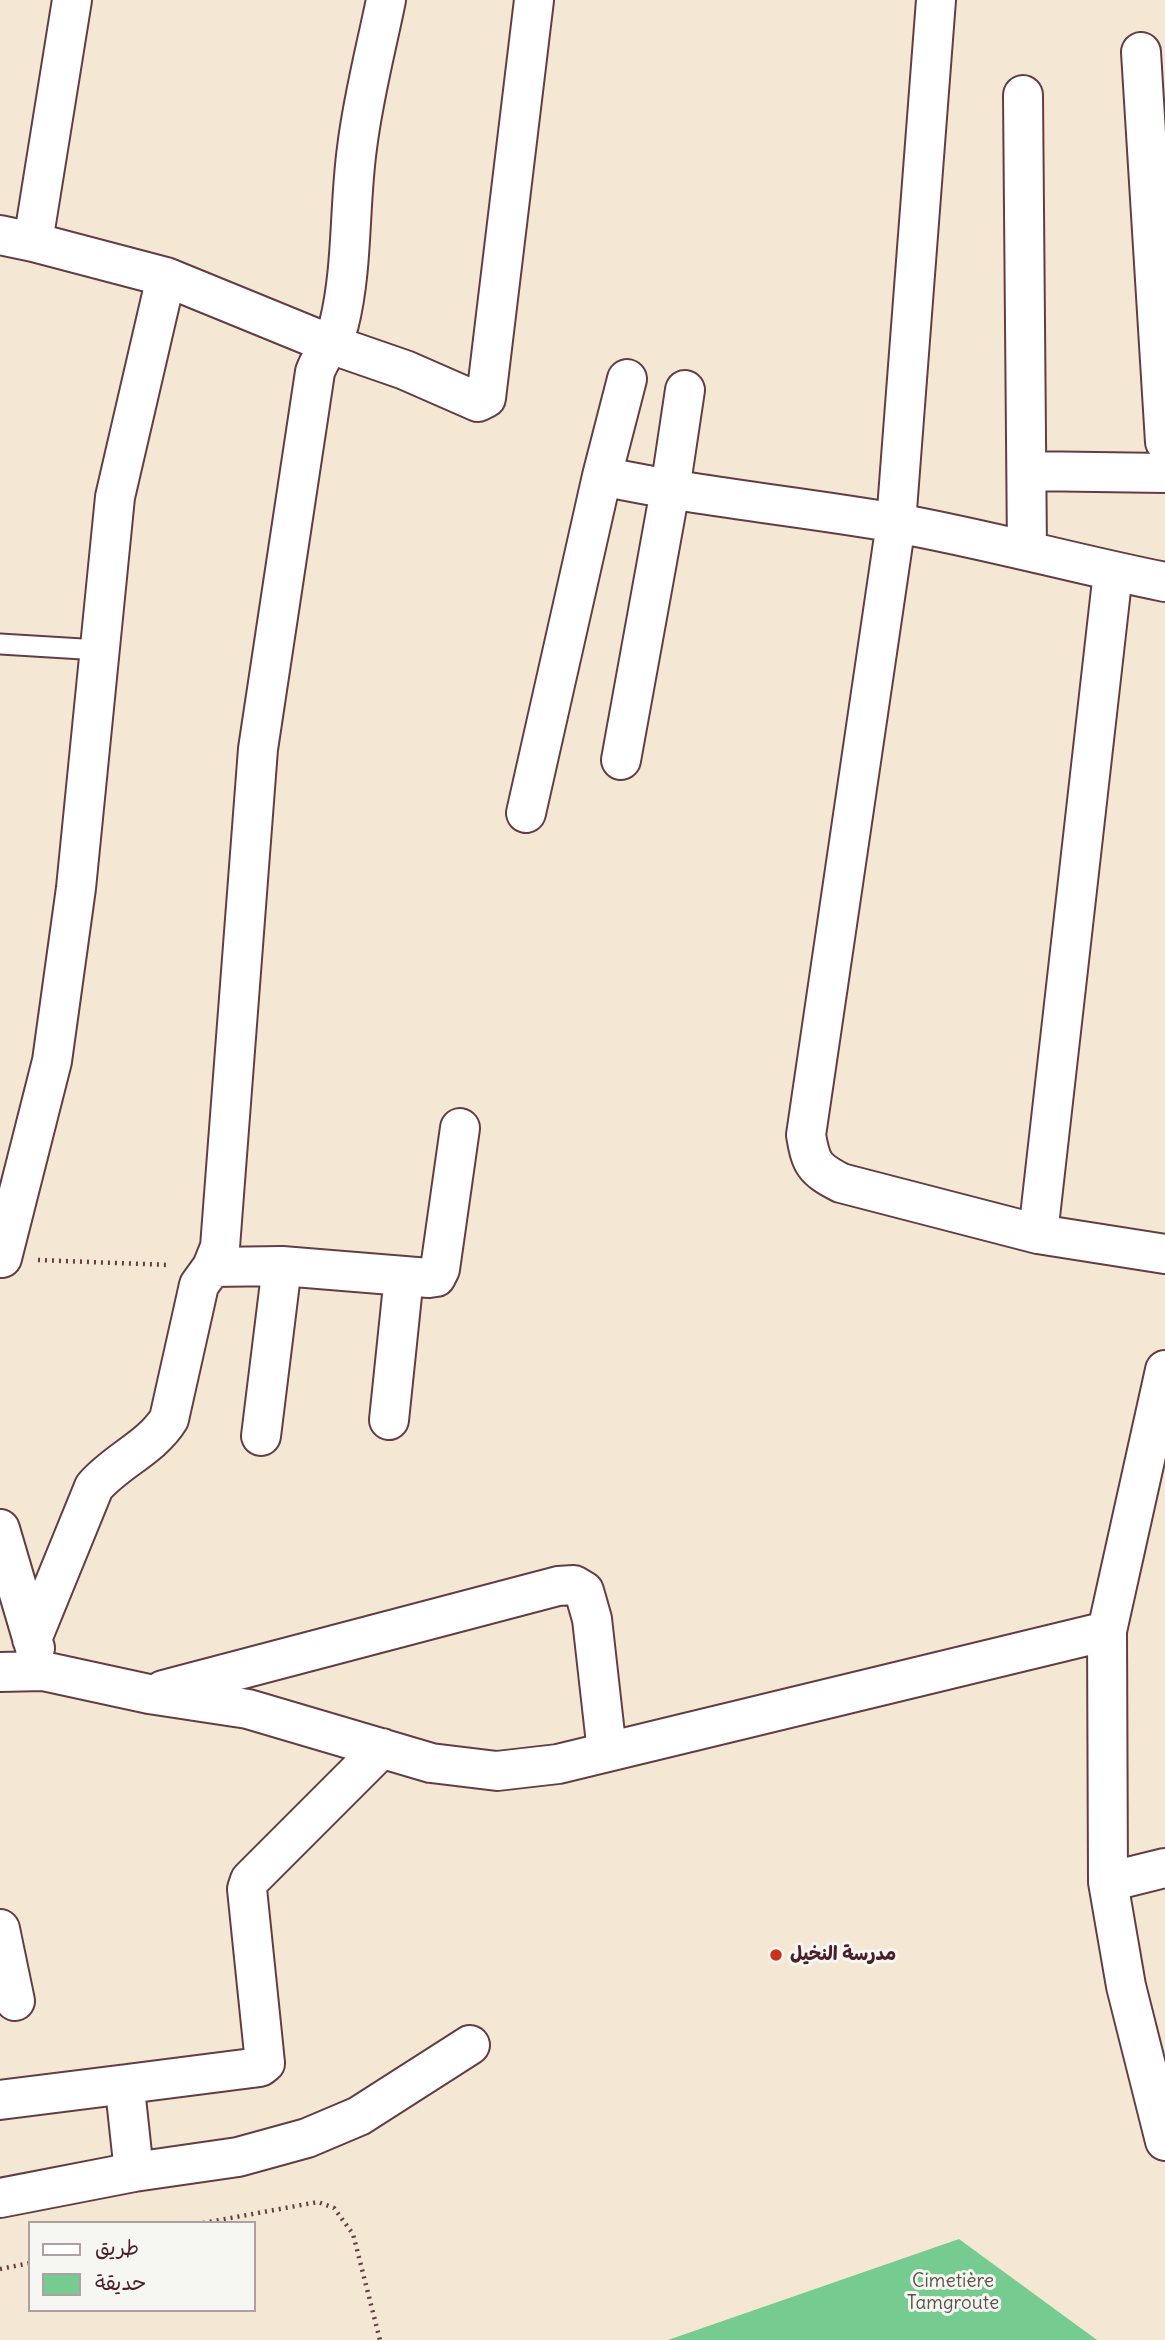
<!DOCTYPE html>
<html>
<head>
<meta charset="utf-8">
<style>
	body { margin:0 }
	#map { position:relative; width:1165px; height:2340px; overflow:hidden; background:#f4e8d5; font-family:Delius,"Playpen Sans Arabic",sans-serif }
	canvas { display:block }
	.legend { position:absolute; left:28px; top:2221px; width:228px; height:91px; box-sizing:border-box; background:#f6f6f2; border:2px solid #b1a0a2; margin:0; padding:9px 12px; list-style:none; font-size:21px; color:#4a1f2b }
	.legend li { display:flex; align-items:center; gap:14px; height:35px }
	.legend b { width:35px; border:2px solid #b1a0a2 }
</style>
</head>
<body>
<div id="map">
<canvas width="1165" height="2340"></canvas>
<ul class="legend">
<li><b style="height:9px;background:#fff"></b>طريق</li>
<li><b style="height:19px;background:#76cc90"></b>حديقة</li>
</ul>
</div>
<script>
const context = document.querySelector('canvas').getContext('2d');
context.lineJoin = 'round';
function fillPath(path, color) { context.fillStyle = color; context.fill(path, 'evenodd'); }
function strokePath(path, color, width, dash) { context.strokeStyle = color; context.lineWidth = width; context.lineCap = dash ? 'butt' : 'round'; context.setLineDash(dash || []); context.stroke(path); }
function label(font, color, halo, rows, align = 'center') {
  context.font = font + ' Delius,"Playpen Sans Arabic",sans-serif'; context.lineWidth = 6; context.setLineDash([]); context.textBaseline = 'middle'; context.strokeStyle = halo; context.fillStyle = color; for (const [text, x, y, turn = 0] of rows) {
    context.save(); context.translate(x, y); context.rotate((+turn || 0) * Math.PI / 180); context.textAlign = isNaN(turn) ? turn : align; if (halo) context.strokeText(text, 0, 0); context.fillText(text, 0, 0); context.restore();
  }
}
fillPath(new Path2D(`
	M959,2239L1097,2340H668Z`), '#76cc90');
const lane = new Path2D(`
	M0,644L99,650`);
const street = new Path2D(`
	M936,0L896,523L806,1135C811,1164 814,1169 841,1183L1038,1234L1165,1254
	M1141,52L1165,442
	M1023,95L1027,551
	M0,235L33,242L166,277L115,497L76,888L52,1061L2,1258
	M33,242L72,0
	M166,277L330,344L405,370L478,402L486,398L534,0
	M1027,471L1165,473
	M602,476C699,497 798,506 896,523C986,539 1075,564 1165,582
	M621,760L670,490L685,390
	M526,813L602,476L627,379
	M1038,1234L1113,572
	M212,1267L282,1266L429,1278L436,1277L440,1269L460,1128
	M1165,1370L1107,1631L1108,1882L1126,1986L1165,2141
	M389,1420L404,1276
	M261,1436L282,1266
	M0,1529L35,1648
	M32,1639L94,1487C116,1461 151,1448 169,1419L199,1285L212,1267L220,1247L258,749L315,372C321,355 334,342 339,324C353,267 349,206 357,148C363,98 376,49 386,0
	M0,1672L43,1671L149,1694L248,1709L431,1763L497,1771L558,1764L1107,1631
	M163,1690L558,1586L574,1585L584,1591L592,1619L607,1752
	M1108,1882L1165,1868
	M0,1929L15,2001
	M0,2100L127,2084
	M134,2172L125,2089L127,2084L260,2067L265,2063L247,1889L250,1880L382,1748
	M0,2198L134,2172L238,2157L307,2138L359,2116L470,2045`);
strokePath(lane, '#643d44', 23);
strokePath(street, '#643d44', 42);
strokePath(new Path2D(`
	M38,1260L169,1265
	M203,2223L318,2202L334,2208L353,2234L380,2340
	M0,2269L30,2263`), '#643d44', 4.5, [2, 5]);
strokePath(lane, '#fff', 19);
strokePath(street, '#fff', 38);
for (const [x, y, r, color] of [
	[776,1955,7,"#c8321e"]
]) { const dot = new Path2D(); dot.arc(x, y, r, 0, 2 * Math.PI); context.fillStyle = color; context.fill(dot); strokePath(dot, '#f6f6f2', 2.5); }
label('bold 19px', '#4a1f2b', '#f6f6f2', [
	["مدرسة النخيل",790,1955]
], 'left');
label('19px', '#575349', '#f6f6f2', [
	["Cimetière",953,2282],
	["Tamgroute",953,2304]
]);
</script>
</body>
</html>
